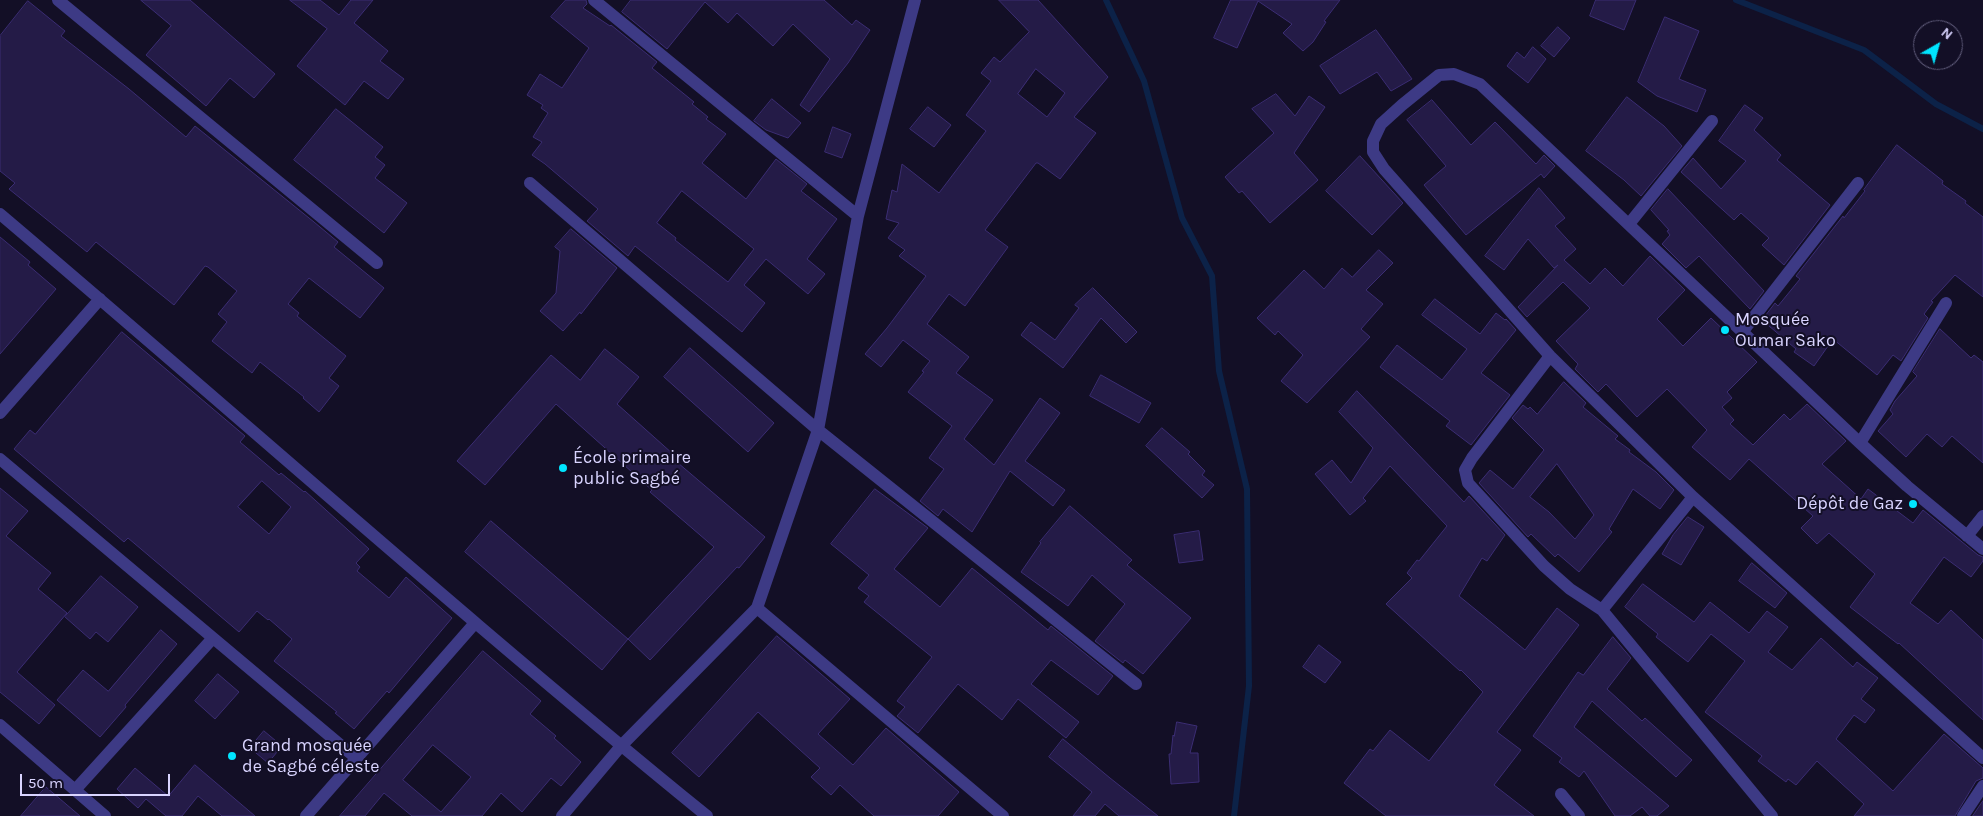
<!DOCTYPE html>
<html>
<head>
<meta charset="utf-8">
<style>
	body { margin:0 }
	#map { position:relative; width:1983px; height:816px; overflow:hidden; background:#130f26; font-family:Karla,sans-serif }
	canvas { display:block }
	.north { position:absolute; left:1913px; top:20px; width:50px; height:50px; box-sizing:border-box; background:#130f26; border:1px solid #625e7d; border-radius:50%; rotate:38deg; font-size:14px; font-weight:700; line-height:20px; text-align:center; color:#d9d4ff }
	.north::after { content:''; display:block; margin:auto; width:18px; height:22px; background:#00e5ff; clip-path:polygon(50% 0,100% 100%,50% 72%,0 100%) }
	.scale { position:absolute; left:20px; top:774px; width:150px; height:22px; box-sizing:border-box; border:2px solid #d9d4ff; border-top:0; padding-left:6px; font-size:15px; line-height:18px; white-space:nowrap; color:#d9d4ff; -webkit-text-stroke:4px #130f26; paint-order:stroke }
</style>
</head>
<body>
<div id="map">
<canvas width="1983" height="816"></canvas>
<div class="north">N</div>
<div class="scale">50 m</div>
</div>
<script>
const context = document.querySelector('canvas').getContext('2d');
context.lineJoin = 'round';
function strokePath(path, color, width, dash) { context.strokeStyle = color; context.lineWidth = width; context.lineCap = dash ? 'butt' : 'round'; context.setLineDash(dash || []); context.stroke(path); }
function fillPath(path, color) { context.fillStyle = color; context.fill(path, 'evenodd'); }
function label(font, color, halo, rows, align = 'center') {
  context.font = font + ' Karla,sans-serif'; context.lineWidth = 4; context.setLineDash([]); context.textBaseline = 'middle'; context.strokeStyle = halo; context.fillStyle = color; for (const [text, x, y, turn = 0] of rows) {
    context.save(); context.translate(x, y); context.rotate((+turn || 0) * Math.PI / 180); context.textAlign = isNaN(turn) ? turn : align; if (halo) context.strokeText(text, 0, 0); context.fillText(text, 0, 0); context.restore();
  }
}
strokePath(new Path2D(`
	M1106,0L1144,81L1182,218L1212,276L1219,371L1247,489L1249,686L1234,816
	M1736,0L1864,50L1936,104L1983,129`), '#0c2248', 6);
const building = new Path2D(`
	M141,0H190L275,74L254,98L230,78L206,106L146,55L171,26Z
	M290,0H320L339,15L351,0H373L354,23L388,51L380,61L404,79L388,99L364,81L345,105L297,66L327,29Z
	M566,0H586L587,4L583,8L610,26L611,25L657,62L652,68L694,102L692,104L708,117L706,119L726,134L702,163L746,199L776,159L807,184L801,191L837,219L807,259L825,274L808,294L766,259L744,285L765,303L742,332L635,246L628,256L587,221L598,209L545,164L532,155L542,142L533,137L548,113L541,108L543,105L527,95L540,74L562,88L589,48L551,17ZM682,191L754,249L728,282L675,240L676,238L657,223Z
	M631,0H824L852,25L856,20L870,30L848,63L809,112L800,105L830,59L793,24L773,46L737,13L728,23L705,2L667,49L622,12Z
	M999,0H1038L1108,77L1074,117L1096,133L1060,179L1038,163H1036L985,230L1008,247L965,306L949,294L927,324L969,357L956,373L993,400L964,439L994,465L1040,398L1060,413L1025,461L1065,490L1053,506L1010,471L972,532L943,509L938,516L920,501L944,469L929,458L952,426L908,392L924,372L922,371L930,361L903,340L881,367L865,354L887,328L926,276L899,256L905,250L888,238L899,223L886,219L892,190L897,192L902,164L939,193L986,131L966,115L991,81L981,73L994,57L1000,62L1029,32ZM1036,69L1065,93L1047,117L1018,94Z
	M1231,0H1340L1324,21L1326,22L1313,42L1303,51L1283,33L1292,24L1258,1L1237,48L1214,38Z
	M1596,0H1636L1624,30L1590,16Z
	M28,1L65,31L61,36L129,89L186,137L195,126L314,222L338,242L334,247L384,288L360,318L309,278L288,304L299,313L297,316L346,356L329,378L339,386L319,412L303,398L304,397L260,362L252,373L212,341L227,322L218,314L237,291L208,267L205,266L174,305L96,242L87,252L9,189L15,183L0,171V36Z
	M1665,17L1699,31L1679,79L1706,90L1697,112L1657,96L1638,82Z
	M1558,27L1570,38L1554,57L1541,46Z
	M1376,30L1412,79L1391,91L1377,72L1340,94L1320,66Z
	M1533,47L1546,59L1528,83L1507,66L1517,52L1524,58Z
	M1276,94L1295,116L1309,96L1325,107L1294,153L1318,180L1270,223L1242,191L1239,193L1225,177L1274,133L1252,109Z
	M1627,97L1664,126L1682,146L1641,196L1624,180L1586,151Z
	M772,99L801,123L788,138L766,130L754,121Z
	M1432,100L1471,145L1495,122L1536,164L1544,155L1555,166L1544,178L1541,174L1466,235L1424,185L1446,166L1407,120Z
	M1745,105L1763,118L1754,130L1781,155L1777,160L1830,205L1784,265L1762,245L1769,238L1741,213L1734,220L1681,172L1693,158L1721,189L1746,161L1719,141Z
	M928,107L951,125L934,147L910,129Z
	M336,109L383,147L375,157L385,165L375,178L407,203L384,233L294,160Z
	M833,127L851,134L842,158L825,152Z
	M1897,145L1943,181L1942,184L1966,201L1965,203L1983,217V297L1955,275L1931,301L1933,302L1924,314L1928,318L1901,361L1893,355L1877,375L1833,339L1814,366L1794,352L1796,349L1762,320L1775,303L1778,306L1800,279L1796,276L1843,216L1844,218L1865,191L1864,190Z
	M1360,156L1403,203L1372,235L1326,191Z
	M1539,188L1565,218L1555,226L1576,249L1564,260L1590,284L1605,268L1623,286L1650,256L1685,290L1657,319L1683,346L1711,318L1757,362L1727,392L1732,398L1722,407L1734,420L1730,424L1753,445L1784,414L1790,420L1807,404L1846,441L1822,464L1861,499L1868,489L1913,523L1923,510L1978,555L1983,557V561L1971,577L1944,557L1910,603L1938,624L1951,610L1983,640V720L1899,643L1898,644L1850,607L1875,574L1829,533L1817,544L1801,528L1813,516L1749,459L1730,480L1692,447L1707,430L1667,389L1637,417L1606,384L1598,392L1575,369L1578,364L1556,341L1590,308L1563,282L1527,317L1518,307L1558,265L1554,268L1528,239L1504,270L1485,256Z
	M1668,189L1764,291L1750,309L1699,256L1686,268L1662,244L1670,235L1667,231L1669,230L1651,210Z
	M571,229L617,268L581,314L580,312L563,331L540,311L556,293L560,251L555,247Z
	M0,237L30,262L28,265L56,289L0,354Z
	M1379,250L1393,263L1366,290L1383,304L1361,329L1370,337L1307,403L1281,381L1303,355L1278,331L1275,335L1257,318L1304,270L1324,289L1342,268L1352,277Z
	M1093,288L1137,332L1126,343L1101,318L1063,368L1021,335L1031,322L1055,340L1079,308L1075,305Z
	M1435,299L1480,334L1496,313L1505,320L1506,319L1516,330L1481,373L1510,395L1471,445L1446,426L1450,421L1380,367L1397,345L1442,380L1467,349L1422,315Z
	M1940,329L1971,358L1974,355L1983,362V463L1952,436L1942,447L1927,434L1906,457L1878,431L1893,414L1890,410L1895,401L1917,376L1913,372Z
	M122,332L245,436L240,442L279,475L281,473L304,492L305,491L369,549L356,563L360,567L357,571L389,598L406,577L452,618L389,693L387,691L354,729L335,713L337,712L274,661L292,639L269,619L268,620L257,611L239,632L128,538L124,542L14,449L30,430L35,434ZM262,481L291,507L269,534L238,507Z
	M690,348L774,423L748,452L664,377Z
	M605,349L639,377L617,404L673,454L671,457L765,537L739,568L737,567L650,660L628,639L714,547L650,492L652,490L556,404L485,485L457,461L551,355L580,380Z
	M1101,375L1151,403L1139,423L1090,396Z
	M1564,382L1586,403L1583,407L1618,436L1615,439L1630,450L1629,452L1656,472L1674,490L1660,509L1633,489L1609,529L1612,532L1579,572L1558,554L1555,557L1531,534L1528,537L1479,483L1490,470L1513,489L1544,450L1512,418L1523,405L1528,409L1530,407L1537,414ZM1557,464L1594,515L1575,539L1549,512L1530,497Z
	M1357,391L1464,502L1469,496L1505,535L1487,561L1482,558L1459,596L1525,650L1557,608L1579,625L1497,732L1521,750L1494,785L1534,816H1386L1344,783L1370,749L1373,751L1390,730L1429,761L1483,692L1461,670L1460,671L1386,604L1412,578L1407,573L1417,560L1419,561L1447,526L1390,466L1363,498L1366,501L1350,515L1315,474L1332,460L1351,483L1373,448L1339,412Z
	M1162,428L1190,452L1188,454L1205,471L1202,475L1214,485L1202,498L1146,446Z
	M0,488L28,511L6,536L51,573L38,589L67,613L17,672L55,705L39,724L0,692Z
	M875,489L928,528L894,569L940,607L972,568L1048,630L1051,626L1113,676L1098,695L1051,660L1031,684L1079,722L1066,738L1018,699L1002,720L958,684L918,733L897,716L905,707L897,701L932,657L864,602L869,596L858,588L869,575L831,544Z
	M1070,506L1132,560L1127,565L1191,618L1143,674L1125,660L1123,663L1095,641L1125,604L1092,575L1068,606L1021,572L1041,543L1040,542Z
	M1688,517L1704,527L1681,565L1662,554L1673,535Z
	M491,521L628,639L602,670L465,552Z
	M1199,531L1203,560L1179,563L1174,535Z
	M1752,563L1787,593L1775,608L1739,581Z
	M101,576L138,607L108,642L96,632L90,639L65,617Z
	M1643,584L1694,622L1710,602L1749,633L1767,611L1788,627L1768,652L1792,670L1821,638L1853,667L1857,662L1878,678L1861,699L1875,710L1865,723L1854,715L1836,739L1893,791L1944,734L1983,768V778L1976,781L1955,816H1854L1864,804L1817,761L1796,785L1788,779L1786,782L1758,761L1762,756L1705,712L1745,661L1711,634L1688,662L1656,637L1658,634L1625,607Z
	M161,630L177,644L125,705L126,707L100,737L57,700L83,670L108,691Z
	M777,636L850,699L818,734L853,765L886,728L959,792L938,816H874L840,785L831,795L811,777L820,768L758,712L699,777L672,753Z
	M1613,637L1631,658L1607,689L1642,721L1645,718L1692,760L1676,777L1592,701L1574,727L1669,806L1657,816H1650L1642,807L1630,816H1615L1584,771L1579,777L1559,762L1562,758L1533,736L1578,672L1583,675Z
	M1319,645L1341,662L1325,683L1303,667Z
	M483,651L541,701L530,714L556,736L554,738L581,762L561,786L551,778L522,812L501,793L482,816H412L384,793L365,816H340ZM433,745L471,777L441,812L403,780Z
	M218,674L239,692L215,719L195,701Z
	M1177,722L1197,726L1190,753H1198L1199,782L1171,784L1169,754H1171L1173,735L1174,736Z
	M264,731L282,746L268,763L250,748Z
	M1063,739L1110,778L1158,816H1119L1105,804L1095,816H1073L1092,792L1049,757Z
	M195,765L255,816H222L198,796L182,816H166L146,799L138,808L117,789L135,768L168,796Z
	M46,787L80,816H21Z
	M1983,801V816H1973Z`);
fillPath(building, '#241b47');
strokePath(building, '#3b2d73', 1);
strokePath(new Path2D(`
	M58,0L377,263
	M594,0L858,216
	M530,183L818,430L1136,684
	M0,214C236,414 467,621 707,816
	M1629,224L1712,121
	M1743,331L1858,183
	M1550,356L1472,458L1465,470L1468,483L1544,566L1570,589L1602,610L1772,816
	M0,413L100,299
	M1860,443L1946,303
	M0,459L356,758
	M1967,536L1983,516
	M1983,549L1907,486L1860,443L1480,84L1454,74L1439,75L1402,105L1381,124L1373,141V152L1384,169L1550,356L1693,497L1983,758
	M757,608L1003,816
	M1602,610L1693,497
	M0,725L105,816
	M75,790L213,638
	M1561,794L1579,816
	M306,816L475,623
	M562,816L621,746L757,608L818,430L858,216L915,0
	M1963,816L1983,786`), '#3d3a85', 12);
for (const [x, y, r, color] of [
	[1725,330,5,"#00e5ff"],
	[563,468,5,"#00e5ff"],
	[1913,504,5,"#00e5ff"],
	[232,756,5,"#00e5ff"]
]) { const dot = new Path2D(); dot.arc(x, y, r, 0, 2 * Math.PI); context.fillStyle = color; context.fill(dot); strokePath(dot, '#130f26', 2); }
label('18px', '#d9d4ff', '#130f26', [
	["Mosquée",1735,320],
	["Oumar Sako",1735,341],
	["École primaire",573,458],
	["public Sagbé",573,479],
	["Dépôt de Gaz",1903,504,"right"],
	["Grand mosquée",242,746],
	["de Sagbé céleste",242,767]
], 'left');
</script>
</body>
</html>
